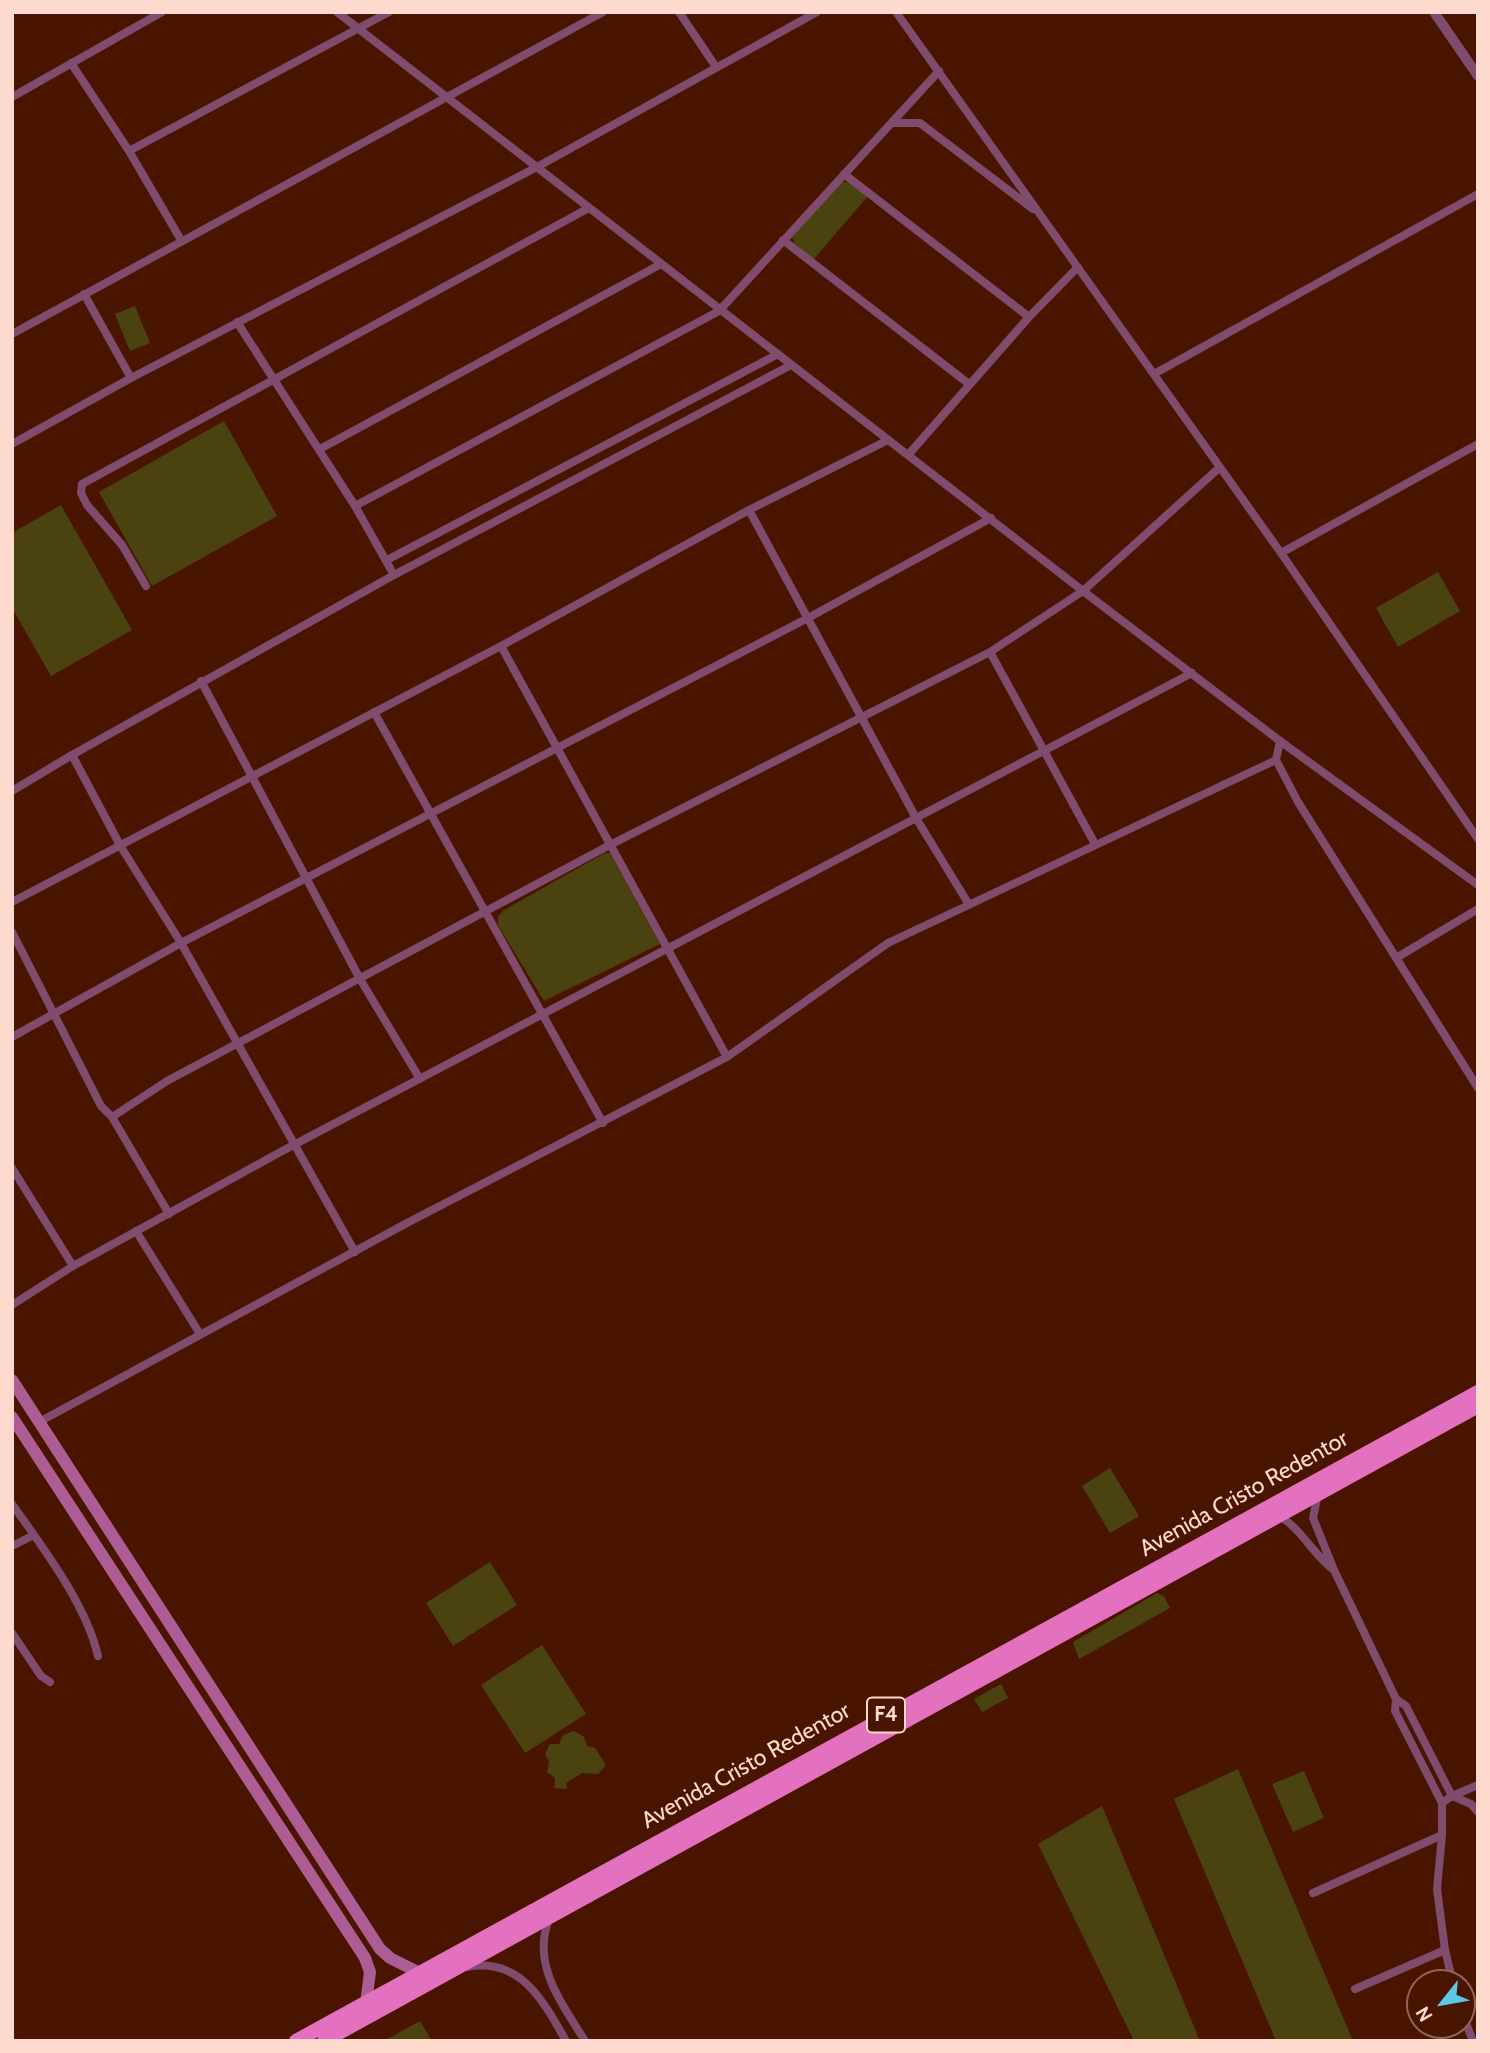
<!DOCTYPE html>
<html>
<head>
<meta charset="utf-8">
<style>
	body { margin:0 }
	#map { position:relative; width:1490px; height:2053px; overflow:hidden; background:#4a1500; font-family:Cabin,sans-serif }
	canvas { display:block }
	.frame { position:absolute; inset:0; border:14px solid #fedace; pointer-events:none }
	.north { position:absolute; left:1406px; top:1969px; width:70px; height:70px; box-sizing:border-box; background:#4a1500; border:2px solid #926452; border-radius:50%; rotate:239deg; font-size:19px; font-weight:700; line-height:28px; text-align:center; color:#fedace }
	.north::after { content:''; display:block; margin:auto; width:24px; height:32px; background:#5cc7e8; clip-path:polygon(50% 0,100% 100%,50% 72%,0 100%) }
</style>
</head>
<body>
<div id="map">
<canvas width="1490" height="2053"></canvas>
<div class="frame"></div>
<div class="north">N</div>
</div>
<script>
const context = document.querySelector('canvas').getContext('2d');
context.lineJoin = 'round';
function fillPath(path, color) { context.fillStyle = color; context.fill(path, 'evenodd'); }
function strokePath(path, color, width, dash) { context.strokeStyle = color; context.lineWidth = width; context.lineCap = dash ? 'butt' : 'round'; context.setLineDash(dash || []); context.stroke(path); }
function label(font, color, halo, rows, align = 'center') {
  context.font = font + ' Cabin,sans-serif'; context.lineWidth = 7; context.setLineDash([]); context.textBaseline = 'middle'; context.strokeStyle = halo; context.fillStyle = color; for (const [text, x, y, turn = 0] of rows) {
    context.save(); context.translate(x, y); context.rotate((+turn || 0) * Math.PI / 180); context.textAlign = isNaN(turn) ? turn : align; if (halo) context.strokeText(text, 0, 0); context.fillText(text, 0, 0); context.restore();
  }
}
fillPath(new Path2D(`
	M842,182H849L868,196L813,260L795,244L792,237Z
	M135,306L150,343L130,351L115,314Z
	M224,421L277,516L152,586L99,492Z
	M61,505L132,630L51,676L12,608V533Z
	M1438,572L1460,611L1398,647L1376,608Z
	M605,853H610L660,944L544,1001L498,925V917L504,910Z
	M1110,1468L1139,1516L1110,1533L1082,1486Z
	M490,1562L517,1605L453,1646L426,1603Z
	M1157,1593L1164,1596L1170,1608L1079,1659L1073,1642Z
	M542,1645L586,1714L525,1753L481,1685Z
	M1001,1684L1008,1698L982,1712L974,1699Z
	M574,1731L584,1737L587,1746L595,1748L606,1765L598,1774L582,1773L566,1783L567,1789L554,1788L555,1778L547,1772L549,1762L545,1754L550,1744H559L563,1735Z
	M1238,1769L1353,2041H1276L1174,1799Z
	M1304,1771L1324,1818L1293,1832L1272,1784Z
	M1102,1806L1200,2041H1134L1038,1844Z
	M420,2021L432,2041H384Z`), '#4a430f');
strokePath(new Path2D(`
	M337,12L1083,591L1280,741L1478,885
	M679,12L716,67
	M896,12L1281,553L1478,839
	M71,63L129,151L181,240
	M12,97L162,12
	M892,123H920L1033,209
	M129,151L389,12
	M844,174L1029,317
	M783,240L969,384
	M84,294L131,378
	M237,322L355,506L394,575
	M12,334L603,12
	M1154,374L1478,194
	M12,444L131,378L537,167L817,12
	M320,449L661,264
	M908,455L1029,317L1078,267
	M355,506L719,311L939,71
	M749,510L916,818L968,903
	M1281,553L1478,444
	M387,560L778,354
	M146,586L122,545L87,505L81,493L82,484L587,209
	M501,646L727,1057
	M990,652L1095,844
	M201,681L360,979L420,1079
	M374,712L603,1123
	M1280,741L1276,760L1298,802L1478,1088
	M12,791L72,755
	M12,902L501,646L749,510L888,440
	M12,932L101,1106L112,1117L169,1214
	M1396,958L1478,909
	M12,1037L181,943L808,618L991,518
	M112,1117L167,1081L608,846L990,652L1083,591L1219,468
	M12,1168L73,1266
	M136,1231L200,1334
	M355,1252L181,943L121,847L72,755L394,575L791,365
	M12,1305L73,1266L284,1150L1192,673
	M39,1422L407,1223L727,1057L888,943L1276,760
	M1318,1494L1313,1518L1334,1570L1396,1699L1406,1706L1452,1796L1478,1785
	M12,1504C43,1548 86,1604 98,1656
	M1277,1515C1301,1527 1312,1554 1334,1570
	M12,1546L34,1535
	M12,1633L41,1676L50,1682
	M1396,1699L1395,1711L1442,1803V1835L1437,1889L1445,1950L1453,1983
	M1442,1803L1452,1796L1471,1804L1478,1812
	M1313,1893L1442,1835
	M549,1919C531,1965 562,2003 585,2041
	M467,1967C520,1957 543,2000 566,2041
	M1355,1989L1445,1950
	M1462,2013L1473,2041`), '#7f4c6e', 8);
strokePath(new Path2D(`
	M1434,12L1478,76`), '#7f4c6e', 10);
strokePath(new Path2D(`
	M12,1380L380,1949L390,1958L420,1973
	M12,1417L365,1958L370,1972L366,2003`), '#ae5d94', 12);
strokePath(new Path2D(`
	M296,2041L1478,1392
	M324,2041L1478,1406`), '#e470c0', 14);
for (const [x, y, w] of [
	[886,1715,38]
]) { const box = new Path2D(); box.roundRect(x - w / 2, y - 17.5, w, 35, 5); context.fillStyle = '#4a1500'; context.fill(box); strokePath(box, '#fedace', 2); }
label('bold 21px', '#fedace', null, [
	["F4",886,1715]
]);
label('23px', '#fedace', '#4a1500', [
	["Avenida Cristo Redentor",1244,1494,-29],
	["Avenida Cristo Redentor",746,1766,-29]
]);
</script>
</body>
</html>
